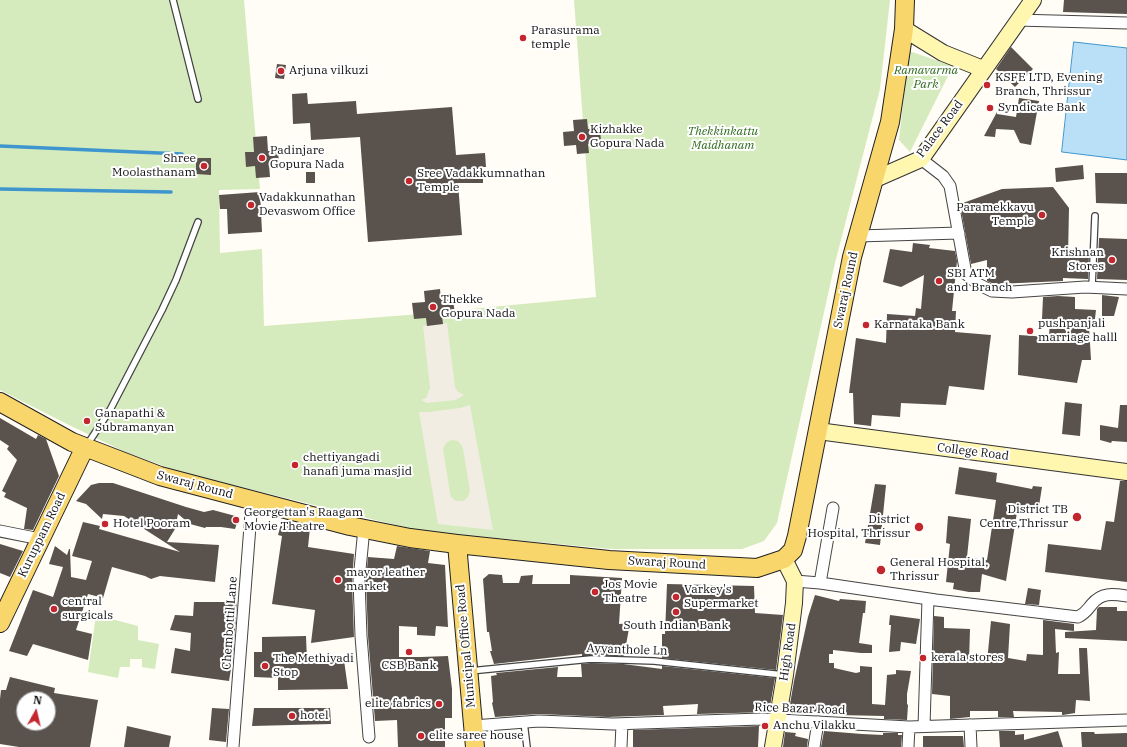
<!DOCTYPE html>
<html>
<head>
<meta charset="utf-8">
<style>
	body { margin:0 }
	#map { position:relative; width:1127px; height:747px; overflow:hidden; background:#fffdf5; font-family:"IBM Plex Serif",serif }
	canvas { display:block }
	.north { position:absolute; left:16px; top:691px; width:40px; height:40px; box-sizing:border-box; background:#fff; border:1px solid #a0a0a0; border-radius:50%; rotate:8deg; font-size:11px; font-weight:700; line-height:16px; text-align:center; color:#111 }
	.north::after { content:''; display:block; margin:auto; width:14px; height:18px; background:#c4262e; clip-path:polygon(50% 0,100% 100%,50% 72%,0 100%) }
</style>
</head>
<body>
<div id="map">
<canvas width="1127" height="747"></canvas>
<div class="north">N</div>
</div>
<script>
const context = document.querySelector('canvas').getContext('2d');
context.lineJoin = 'round';
function fillPath(path, color) { context.fillStyle = color; context.fill(path, 'evenodd'); }
function strokePath(path, color, width, dash) { context.strokeStyle = color; context.lineWidth = width; context.lineCap = dash ? 'butt' : 'round'; context.setLineDash(dash || []); context.stroke(path); }
function label(font, color, halo, rows, align = 'center') {
  context.font = font + ' "IBM Plex Serif",serif'; context.lineWidth = 4; context.setLineDash([]); context.textBaseline = 'middle'; context.strokeStyle = halo; context.fillStyle = color; for (const [text, x, y, turn = 0] of rows) {
    context.save(); context.translate(x, y); context.rotate((+turn || 0) * Math.PI / 180); context.textAlign = isNaN(turn) ? turn : align; if (halo) context.strokeText(text, 0, 0); context.fillText(text, 0, 0); context.restore();
  }
}
fillPath(new Path2D(`
	M0,0H244L260,189L219,190L220,253L262,249L264,326L408,315L596,297L574,0H890L880,89L835,263L777,523L764,541L742,549H612L420,531L180,472L125,452L69,425L0,390Z
	M909,51L953,66L910,152L899,140Z
	M96,615L138,626V640L159,644L155,669L142,667V659H130V667H120L118,678L88,672Z`), '#d5ebbd');
fillPath(new Path2D(`
	M447,323L455,387L457,391L464,395L456,400L427,403L421,400L426,398L430,388L423,326Z
	M470,405L471,411L493,530L438,524L419,412H429L460,408ZM451,440L458,441L462,446L463,449L470,491L468,497L463,501H456L451,497L450,493L443,449L446,443Z`), '#f1ede2');
const water = new Path2D(`
	M1074,42L1127,48V160L1062,152Z`);
fillPath(water, '#b9e0f7');
strokePath(water, '#3f96cf', 1);
strokePath(new Path2D(`
	M0,146L182,154
	M0,189L171,192`), '#3f96cf', 3.5);
fillPath(new Path2D(`
	M1064,0H1127V14L1063,12Z
	M1011,47L1033,69L1015,87L996,69Z
	M277,64L286,65L284,79L275,78Z
	M307,93L308,104L356,101L357,114L452,107L456,155L485,153L486,167H483V183H458L462,235L368,242L360,137L311,140L310,123L293,124L292,94Z
	M1019,98L1039,101L1031,145L1020,143L1014,130L996,129L995,137L984,136L997,112V114L1016,117Z
	M587,119L588,129L600,128L601,142L588,144L589,153L577,154L576,145L564,146L563,132L574,131L573,120Z
	M267,136L268,151H278L279,163L269,164L270,177L256,178L255,166L246,167L245,152H254L253,137Z
	M196,158H211V175L196,174Z
	M1083,165L1084,179L1056,182L1055,168Z
	M306,172H315V183H306Z
	M1095,173H1127V204L1096,203Z
	M1053,187L1069,208L1068,257L1089,256L1088,279L1063,278V281L997,284H994L987,281V260L971,264L960,204L1002,189Z
	M260,192L262,232L228,234L227,209H220L219,195Z
	M1099,238L1127,239V280L1097,279Z
	M913,243L930,245L929,248L955,251L957,261L952,311H956L955,332L991,335L984,390L949,386L946,405L901,403L900,417L872,415L871,426L854,424L853,393H849L856,338L886,343L887,314L915,316L916,308L921,309L924,275L901,287L883,282L890,249L912,252Z
	M440,289L441,300L453,299L455,315L442,316L443,324L427,326L426,318L414,319L412,303L425,302L424,291Z
	M1102,295L1119,297L1114,316H1102Z
	M1058,296L1075,297V309L1096,310L1094,327L1089,326L1091,360H1082L1077,383L1018,375L1019,335L1049,337L1050,319H1042L1043,297Z
	M1065,402L1082,404L1080,436L1062,434Z
	M1120,405H1127V442L1112,441L1111,443L1100,440V425L1118,428Z
	M0,418L36,439L38,435L46,439L59,476L33,530L24,529L27,508L4,497L6,493L2,491L17,460L7,449L9,446L0,440Z
	M959,467L997,473L996,482L1032,489L1033,486L1042,487L1039,506H1018L1006,581L982,574L980,592H969L953,589L954,583L946,582L950,544L946,543L948,516L971,519L967,557L987,560L996,500L955,494Z
	M1120,481H1127V582L1045,572L1048,544L1101,550L1106,521L1114,522Z
	M99,483H113L186,507L204,512L213,510L239,517L235,529L221,527H206L205,528L190,524L178,514L175,529L167,542L219,545L215,582L160,576L151,579L145,576L112,567L103,598L88,594L76,630L92,634L88,660L33,644L27,656L9,651L33,590L53,597L63,567L49,564L55,546L67,555L69,549H70L71,577L86,580L92,561L72,556L83,522L100,526L99,529L180,552L124,516L103,514L102,519L86,504L76,501L91,485Z
	M875,484L886,485L880,545L865,543Z
	M281,524L310,528L308,547L354,554L352,580L354,637L311,643L315,610L272,604L282,536L278,535Z
	M0,544L23,551L10,577L0,573Z
	M397,546L430,551L428,563L445,565L448,627L436,626L435,636L417,635V627L399,626V657H421L448,656L452,689V718H445V747H398L397,720L375,721L368,636L366,580L368,557L394,559Z
	M489,574L502,575L503,583H519L521,576L533,575L532,584H570V575L622,578L619,624L630,623L624,656H582V654L494,664L490,651H492L489,632H487L483,579Z
	M667,584L754,586L755,613L783,615L776,670L662,658V634H665Z
	M1028,588L1041,590L1039,605L1025,604Z
	M815,595L839,601L840,599L866,601L865,613H863L859,643L872,645V653H861L833,650V654H829V663H834V668L856,673L860,672V666L872,667V704L885,705L887,675L896,674V670L911,671L907,694V704L908,705L907,720L884,719V716L838,715V713L789,710L794,681L808,617Z
	M194,602H237L233,657L229,681L171,673L175,648L190,651L191,633L170,630L175,615L193,616Z
	M1099,607H1117V611H1127V641L1065,638V632L1096,630L1097,609Z
	M890,615L920,619L916,644L901,642L900,651L889,652L891,625H889Z
	M934,616L944,617V628L970,629L969,662H987L991,621L1010,624L1008,658L1026,661L1027,654L1043,655V620L1074,624V631L1055,629L1056,653L1059,652L1058,674H1080L1079,648H1087L1090,701L1076,700L1075,713L1063,715H1062V712L1013,711L1014,717H998V711H970V717L950,719V696L932,694Z
	M306,636L307,661L344,660L348,689L278,690V678L254,677V652H262V637Z
	M591,663L623,664L662,669V666L775,678L769,712L697,714L698,704L663,706L664,715L608,717L539,714L495,717L492,703L493,702L491,676L497,675L496,673L558,667L557,677H582L581,664Z
	M10,677L55,688L54,693L98,700L90,747H19L0,744V699L1,690H6ZM24,699H48V723H23Z
	M212,708L229,709L226,742L209,740Z
	M254,708H330L331,724L252,726Z
	M127,726L171,736L169,747H124Z
	M759,726L758,747H633V730Z
	M824,731L862,734L883,735V733H898V735H902L901,747H821Z
	M999,731H1015V735L1024,734V740L1058,731L1063,747H1000Z
	M785,732L796,733L795,736L808,739L807,747H783Z
	M1081,732H1094L1095,734L1127,733V747H1082Z
	M923,736H963L964,747H923Z`), '#5a524d');
const service = new Path2D(`
	M173,0L198,99
	M1092,287L1095,216
	M87,445L110,410L162,310L176,280L198,222
	M470,671L591,659L654,661L784,675
	M524,722L527,747`);
const minor = new Path2D(`
	M1017,20L1127,23
	M921,159L943,176L950,186L966,274L978,284L992,291L1012,292L1085,287L1127,289
	M858,236L959,233
	M364,528L359,580L361,636L369,737
	M0,531L40,539
	M795,581L820,583L936,600L1078,617C1086,613 1087,610 1092,604C1102,592 1113,594 1127,596
	M820,583L833,508
	M970,725L971,747
	M473,726L539,721L613,724L761,719L909,727L1127,720
	M924,726L928,599
	M233,747L252,500
	M621,747L622,724
	M814,747L818,722
	M908,747L909,727`);
const secondary = new Path2D(`
	M904,29L943,53L983,69
	M873,180L921,159L1033,0
	M818,431L1127,472
	M773,747L785,675L794,603L795,581L784,559`);
const primary = new Path2D(`
	M0,402L72,442L160,476L350,526L410,538L457,544L609,560L757,568L784,559L793,550L797,536L852,257L890,122L904,29L905,0
	M457,544L475,747
	M0,623L85,447`);
strokePath(service, '#444', 8);
strokePath(minor, '#444', 13);
strokePath(secondary, '#333', 18);
strokePath(primary, '#222', 20);
strokePath(service, '#fff', 5.5);
strokePath(minor, '#fff', 11);
strokePath(secondary, '#fff6b0', 16);
strokePath(primary, '#f9d66b', 18);
for (const [x, y, r, color] of [
	[523,38,4,"#c4262e"],
	[281,71,4,"#c4262e"],
	[987,85,4,"#c4262e"],
	[990,108,4,"#c4262e"],
	[582,137,4,"#c4262e"],
	[262,158,4,"#c4262e"],
	[204,166,4,"#c4262e"],
	[409,181,4,"#c4262e"],
	[251,205,4,"#c4262e"],
	[1042,215,4,"#c4262e"],
	[1112,260,4,"#c4262e"],
	[939,281,4,"#c4262e"],
	[433,307,4,"#c4262e"],
	[866,325,4,"#c4262e"],
	[1030,331,4,"#c4262e"],
	[87,421,4,"#c4262e"],
	[295,465,4,"#c4262e"],
	[1077,517,5,"#c4262e"],
	[236,520,4,"#c4262e"],
	[105,524,4,"#c4262e"],
	[919,527,5,"#c4262e"],
	[881,570,5,"#c4262e"],
	[338,580,4,"#c4262e"],
	[595,592,4,"#c4262e"],
	[676,597,4,"#c4262e"],
	[54,609,4,"#c4262e"],
	[676,612,4,"#c4262e"],
	[409,652,4,"#c4262e"],
	[923,658,4,"#c4262e"],
	[265,666,4,"#c4262e"],
	[439,704,4,"#c4262e"],
	[292,716,4,"#c4262e"],
	[765,726,4,"#c4262e"],
	[421,736,4,"#c4262e"]
]) { const dot = new Path2D(); dot.arc(x, y, r, 0, 2 * Math.PI); context.fillStyle = color; context.fill(dot); strokePath(dot, '#fff', 1.5); }
label('12px', '#111', '#fff', [
	["Parasurama",531,31],
	["temple",531,45],
	["Arjuna vilkuzi",289,71],
	["KSFE LTD, Evening",995,78],
	["Branch, Thrissur",995,92],
	["Syndicate Bank",998,108],
	["Kizhakke",590,130],
	["Gopura Nada",590,144],
	["Padinjare",270,151],
	["Gopura Nada",270,165],
	["Shree",196,159,"right"],
	["Moolasthanam",196,173,"right"],
	["Sree Vadakkumnathan",417,174],
	["Temple",417,188],
	["Vadakkunnathan",259,198],
	["Devaswom Office",259,212],
	["Paramekkavu",1034,208,"right"],
	["Temple",1034,222,"right"],
	["Krishnan",1104,253,"right"],
	["Stores",1104,267,"right"],
	["SBI ATM",947,274],
	["and Branch",947,288],
	["Thekke",441,300],
	["Gopura Nada",441,314],
	["pushpanjali",1038,324],
	["marriage halll",1038,338],
	["Karnataka Bank",874,325],
	["Ganapathi &",95,414],
	["Subramanyan",95,428],
	["chettiyangadi",303,458],
	["hanafi juma masjid",303,472],
	["District TB",1068,510,"right"],
	["Centre,Thrissur",1068,524,"right"],
	["Georgettan's Raagam",244,513],
	["Movie Theatre",244,527],
	["District",910,520,"right"],
	["Hospital, Thrissur",910,534,"right"],
	["Hotel Pooram",113,524],
	["General Hospital,",890,563],
	["Thrissur",890,577],
	["mayor leather",346,573],
	["market",346,587],
	["Jos Movie",603,585],
	["Theatre",603,599],
	["Varkey's",684,590],
	["Supermarket",684,604],
	["central",62,602],
	["surgicals",62,616],
	["South Indian Bank",676,626,"center"],
	["kerala stores",931,658],
	["The Methiyadi",273,659],
	["Stop",273,673],
	["CSB Bank",409,666,"center"],
	["elite fabrics",431,704,"right"],
	["hotel",300,716],
	["Anchu Vilakku",773,726],
	["elite saree house",429,736]
], 'left');
label('italic 12px', '#2f6b1f', '#fff', [
	["Ramavarma",926,71],
	["Park",926,85],
	["Thekkinkattu",723,132],
	["Maidhanam",723,146]
]);
label('12px', '#111', '#fff', [
	["Palace Road",940,129,-53],
	["Swaraj Round",846,290,-78],
	["College Road",973,452,7],
	["Swaraj Round",195,485,15],
	["Kuruppam Road",42,535,-64],
	["Swaraj Round",667,563,3],
	["Chembottil Lane",230,623,-86],
	["Municipal Office Road",466,646,-95],
	["Ayyanthole Ln",627,650,2],
	["High Road",788,652,-82],
	["Rice Bazar Road",800,709,2]
]);
</script>
</body>
</html>
